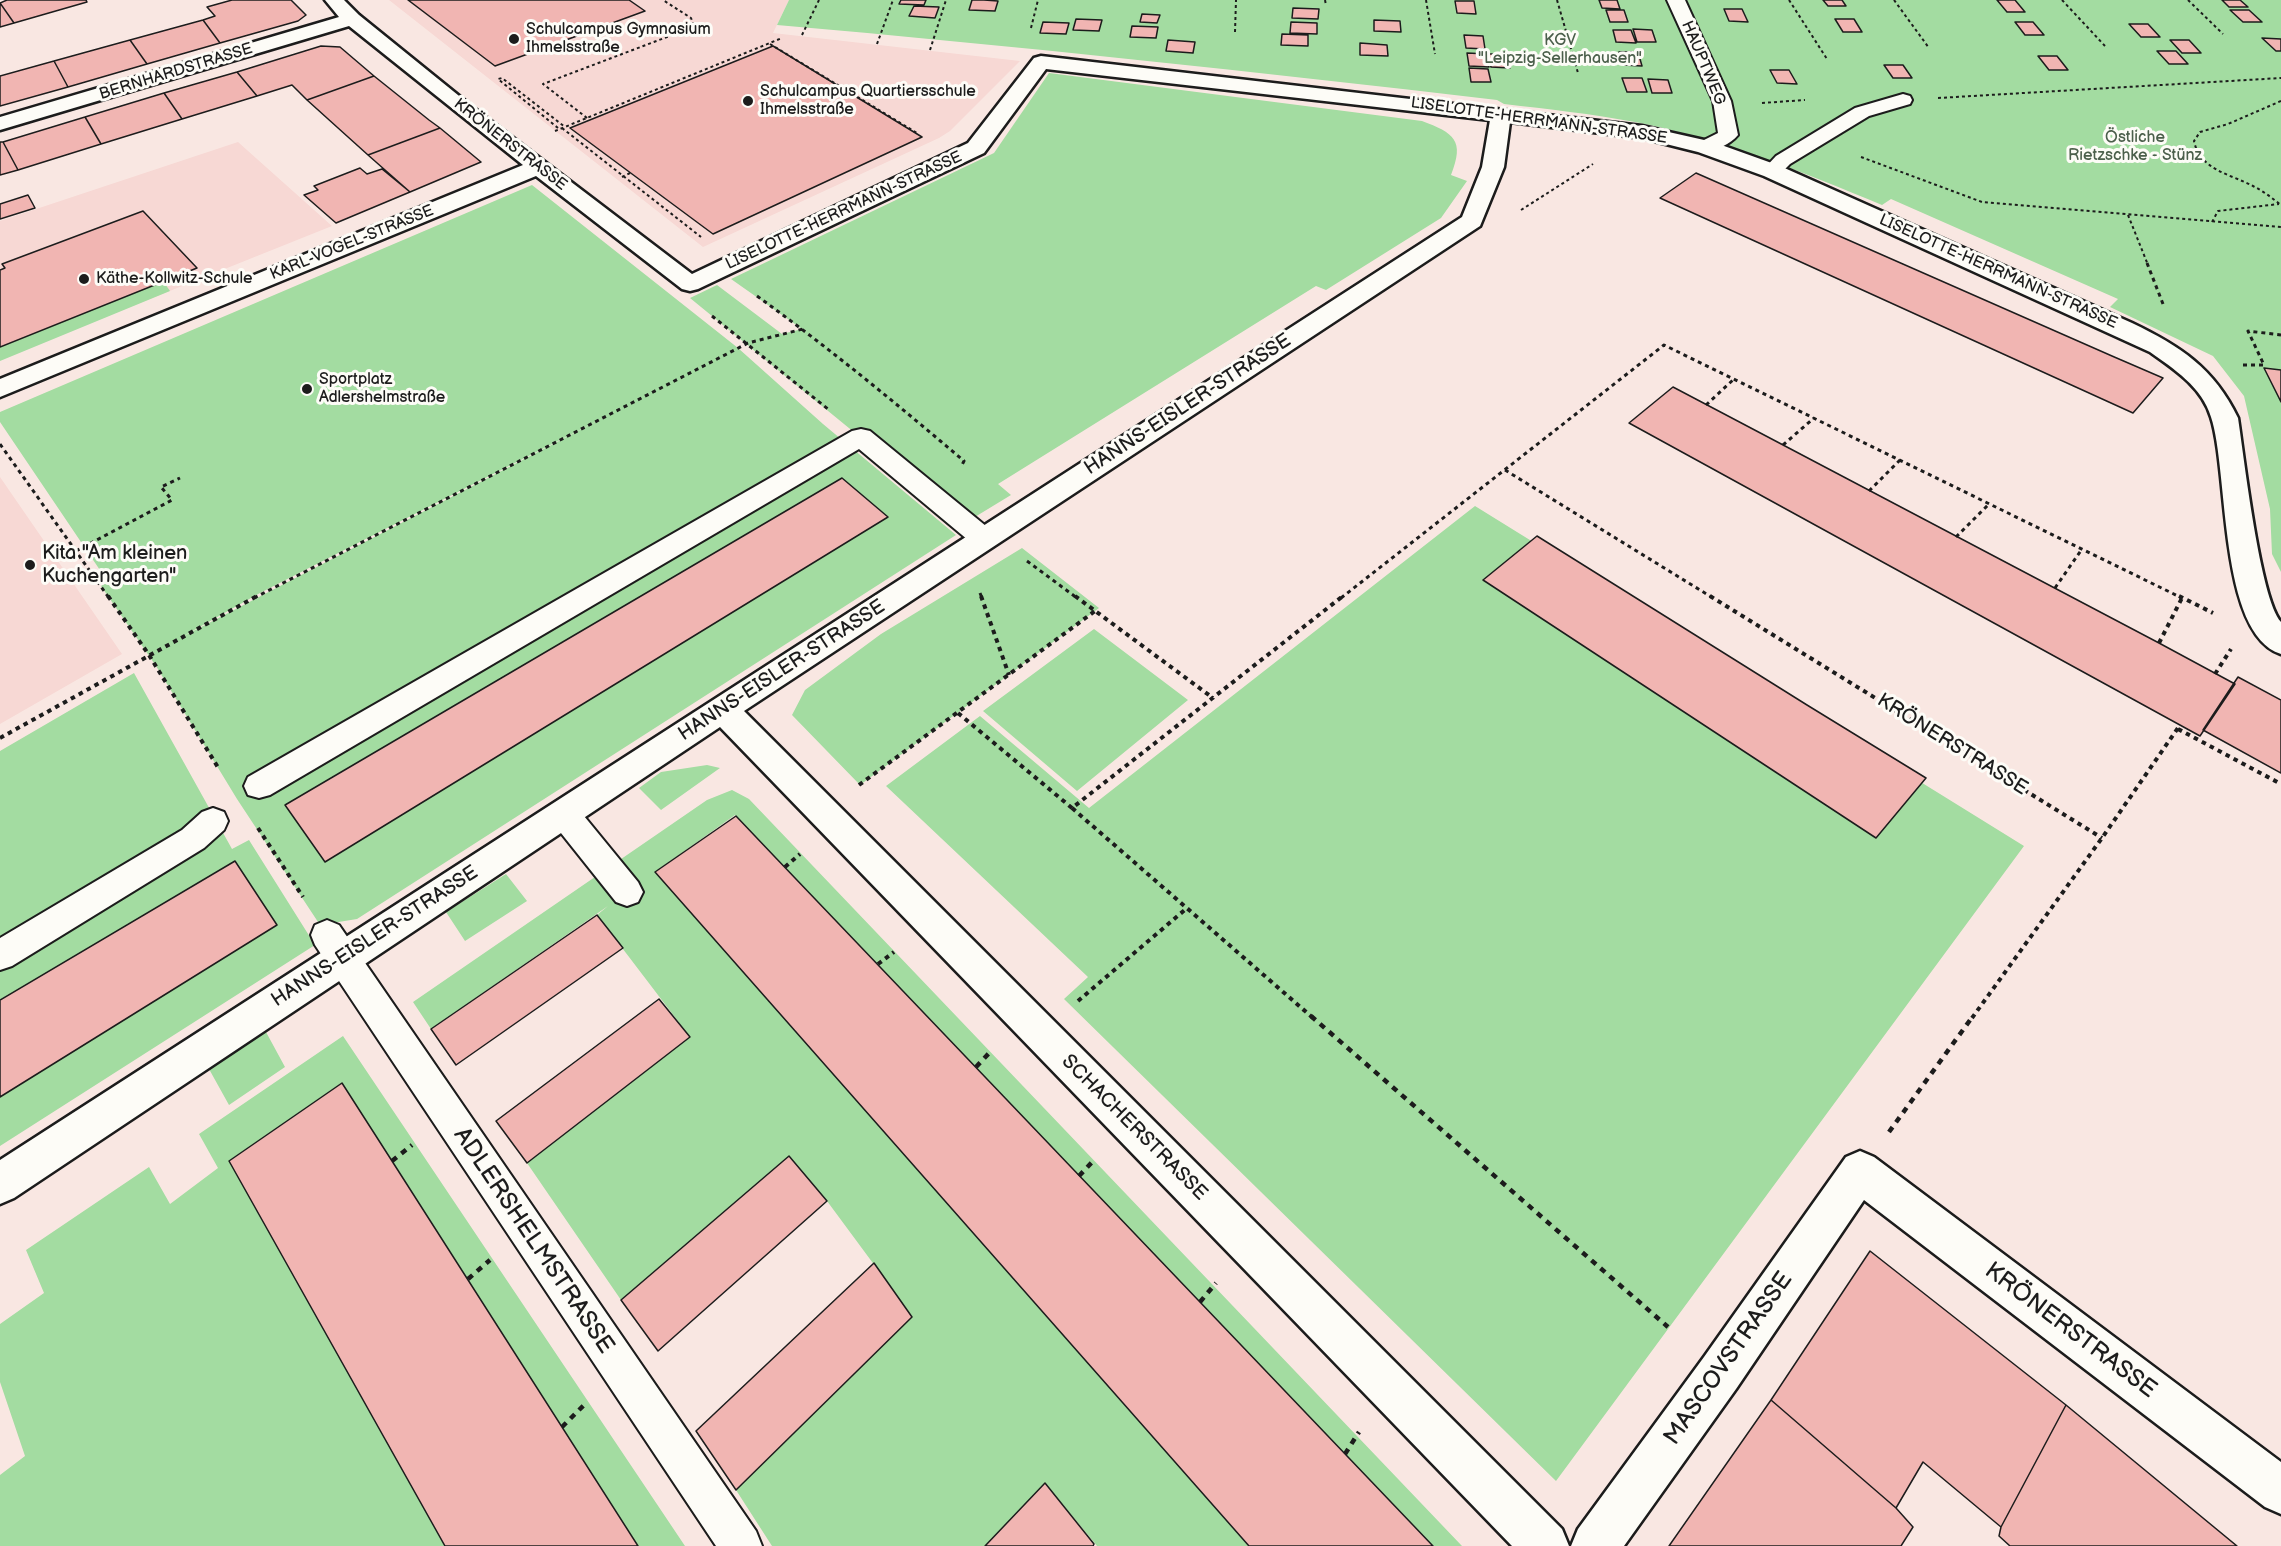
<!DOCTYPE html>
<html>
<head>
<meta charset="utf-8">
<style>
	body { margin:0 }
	canvas { display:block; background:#f9e7e2 }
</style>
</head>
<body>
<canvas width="2281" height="1546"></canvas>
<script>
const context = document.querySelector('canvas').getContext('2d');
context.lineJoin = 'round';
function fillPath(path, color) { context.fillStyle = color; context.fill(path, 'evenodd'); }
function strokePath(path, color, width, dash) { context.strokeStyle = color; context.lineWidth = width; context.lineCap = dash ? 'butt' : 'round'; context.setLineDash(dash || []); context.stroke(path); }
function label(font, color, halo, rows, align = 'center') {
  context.font = font + ' "Balsamiq Sans",sans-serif'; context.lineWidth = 6; context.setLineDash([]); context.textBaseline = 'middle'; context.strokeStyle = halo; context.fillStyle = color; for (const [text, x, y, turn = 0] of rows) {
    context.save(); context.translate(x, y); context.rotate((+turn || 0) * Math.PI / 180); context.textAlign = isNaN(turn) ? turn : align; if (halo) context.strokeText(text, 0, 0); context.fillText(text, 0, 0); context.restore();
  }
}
fillPath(new Path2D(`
	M389,0H789L773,33L1020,61L950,131L939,138L703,247Z
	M238,142L332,226L0,359V221Z
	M0,477L122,654L0,724Z`), '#f7d8d4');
fillPath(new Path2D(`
	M789,0H2281V572L2272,554L2270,509L2244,396L2213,356L2110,307L2118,299L1891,199L1882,205C1803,172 1720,139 1635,122C1592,114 1548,109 1504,104L1497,100C1258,72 1018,46 777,25Z
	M1049,73L1422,121C1454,133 1465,140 1451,175L1467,181L1441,218L1326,290L1316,286L998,484L1011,495L965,523L690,298L717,285L782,334L802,329L731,279L994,153Z
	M532,185L738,348L823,424L956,535L357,919L320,925L237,799L156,666L101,586L108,582L0,422V412ZM609,415L180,638L260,593Z
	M163,281L170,291L0,361V347Z
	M1475,506L2024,846L1556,1481L1064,999L1088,977L886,786L980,716L1089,808Z
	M1022,548L1099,608L860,785L792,715L805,690L881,634Z
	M1094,629L1188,700L1077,791L983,711Z
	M134,673L232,849L249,840L315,945L0,1146V751Z
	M707,765L720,768L661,810L639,788L661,772Z
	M732,790L749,799L1462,1546H1432L735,815L655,872L1249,1546H1097L1045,1483L985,1546H772L736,1490L912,1316L827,1201L789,1157L621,1300L527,1163L690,1037L597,915L608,906L431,1029L413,1002L707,800Z
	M506,874L527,901L465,941L446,912Z
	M266,1032L285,1067L229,1105L209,1069Z
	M343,1036L685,1546H0V1475L25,1456L0,1382V1324L44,1293L26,1250L149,1167L170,1204L218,1168L199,1134Z`), '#a3dca1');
const building = new Path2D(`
	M7,0H86L87,2L14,23L0,3Z
	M232,0H291L306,15L298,21L220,43L203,20L215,16L207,7Z
	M408,0H629L645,11L495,66Z
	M901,0H926L924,5L899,4Z
	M972,0H984L998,1L995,11L969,10Z
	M1599,0H1617L1620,9L1602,8Z
	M1823,0H1842L1846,6H1828Z
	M1997,0H2015L2025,12H2007Z
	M2222,0H2240L2248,7H2229Z
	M1455,1H1474L1476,14L1457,13Z
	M0,3L14,23L0,27Z
	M914,6L939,7L935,18L909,16Z
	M1293,8L1319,9L1318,19L1292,18Z
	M1724,9H1742L1748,22L1729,21Z
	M1606,10H1624L1628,22H1610Z
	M2230,10H2249L2262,22H2243Z
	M1142,14L1160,15L1157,23L1140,22Z
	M1076,19L1102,20L1099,31L1073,30Z
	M1835,19H1854L1862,32H1843Z
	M203,20L220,43L147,64L130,40Z
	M1374,20L1400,21L1401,32L1374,31Z
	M1043,22L1069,23L1066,34L1040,33Z
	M1291,22L1317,23V34L1290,33Z
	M2015,22H2033L2044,35H2025Z
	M2129,24H2148L2160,37H2141Z
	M1132,26L1158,27L1156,38L1130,37Z
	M1633,29L1652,30L1656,42H1637Z
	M1613,30H1631L1636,43L1616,42Z
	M1282,34L1308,35V46L1281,45Z
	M1464,35L1483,36L1485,49L1466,48Z
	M2262,38L2281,39V51H2276Z
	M130,40L147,64L68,87L54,61Z
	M1168,40L1195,42L1193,53L1166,51Z
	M2170,40H2189L2201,53H2182Z
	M1360,43L1387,45L1388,56L1360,55Z
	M321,46L340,47L374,76L307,100L292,85L257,96L237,72Z
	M773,46L922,137L713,234L570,128Z
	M2157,51H2176L2188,64H2169Z
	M1619,52H1638L1642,66L1623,65Z
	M1467,53L1487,54L1489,67L1469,66Z
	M1488,54H1508L1510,68L1491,67Z
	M2038,56H2057L2068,70H2049Z
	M54,61L68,87L0,106V76Z
	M1884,65H1903L1912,78H1893Z
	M1469,68L1488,69L1491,82H1471Z
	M1770,70H1789L1797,84L1777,83Z
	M237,72L257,96L182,119L164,93Z
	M374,76L429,120L440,128L368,155L307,100Z
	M1622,78H1642L1647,92H1627Z
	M1648,79L1668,80L1672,93H1652Z
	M164,93L182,119L101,144L85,117Z
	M85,117L101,144L18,170L3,142Z
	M440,128L481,162L410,192L368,155Z
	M0,142H3L18,170L0,175Z
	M360,168L367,174L382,169L410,192L336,223L304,195L318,190L314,186Z
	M1696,173L2112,356L2163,378L2133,413L1660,198Z
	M28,195L35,208L0,219V204Z
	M143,211L197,268L0,347V270L5,268L2,264Z
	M2264,368L2281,370V402Z
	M1673,387L2159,643L2235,684L2200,736L1629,423Z
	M842,478L888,517L325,862L285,805Z
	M1537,536L1807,705L1926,778L1876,838L1483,580Z
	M2238,677L2281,700V773L2203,730Z
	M736,816L774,856L1433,1546H1249L655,872Z
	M235,861L277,925L0,1097V1000Z
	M597,915L623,948L456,1065L431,1029Z
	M659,999L690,1037L527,1163L496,1121Z
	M342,1083L392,1161L638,1546H445L229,1161Z
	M789,1156L827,1201L658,1351L621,1300Z
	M1870,1251L2066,1405L2001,1527L1923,1462L1896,1508L1771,1400Z
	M874,1263L912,1317L736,1490L696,1431Z
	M1771,1400L1896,1508L1913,1527L1901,1546H1669Z
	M2066,1405L2237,1546H2010L1999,1536L2001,1527Z
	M1045,1483L1094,1544L1093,1546H985Z`);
fillPath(building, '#f1b5b2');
strokePath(building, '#1c1c1c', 1.5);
const lane = new Path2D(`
	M1667,0H1685L1731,101L1738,135C1730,145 1710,154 1698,151L1695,147L1698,143L1718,133L1713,101Z
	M1903,94L1910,96L1912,100L1910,104L1869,116L1790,164L1779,175H1765L1762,171L1776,156L1855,108Z
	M861,429L870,431L992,531L996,538L992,545L983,547L974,545L859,449L270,795L259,798L248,795L244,786L248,777L852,431Z
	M564,801L575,805L638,882L643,892L638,902L627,906L616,902L553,823L549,814L553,805Z
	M213,808L224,812L228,821L224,830L204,848L12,966L0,970V938L182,830L202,812Z
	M327,920L339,925L756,1531L762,1546H716L315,945L311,935L315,925Z`);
const street = new Path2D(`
	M325,0H344L359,15L474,108L692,274L968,143L1034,58L1041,56L1642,126L1713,142L1780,166L2132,323C2180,346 2214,368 2238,418C2244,457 2260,599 2281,622V654C2218,634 2229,471 2211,417C2202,387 2174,369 2150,352L1764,176L1698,152L1642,138L1510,122L1504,167L1480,226L744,711L1562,1529L1569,1546H1512L720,727L14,1198L0,1204V1160L1462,217L1482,167L1490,120L1046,69L984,153L698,289L690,291L682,289L536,176L0,397V379L523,165L349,26L0,130V117L339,17Z
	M1860,1151L1874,1157L2281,1462V1514L2265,1507L1864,1200L1736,1389L1624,1546H1571L1578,1529L1704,1357L1846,1157Z`);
strokePath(lane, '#1c1c1c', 4);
strokePath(street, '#1c1c1c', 5);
strokePath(new Path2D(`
	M1325,0L1326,5
	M1426,0L1435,54
	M1557,0L1578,73
	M1789,0L1827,59
	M1894,0L1929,48
	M2062,0L2105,46
	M2188,0L2223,34
	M1031,28L1038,0
	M1235,32L1236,0
	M802,35L819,0
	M770,44L917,133
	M877,44L893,0
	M930,50L946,0
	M1938,98L2281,78
	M2281,101L2228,124L2200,132L2194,141C2200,170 2230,174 2253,186C2263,191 2272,198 2281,205
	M1762,103L1805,100
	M587,118L543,84L688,29L693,23L691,18L663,0
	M558,128L498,79L502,78L565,127
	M562,128L701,237
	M555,131L782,38
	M1861,157L1982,202L2281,227
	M622,177L630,173
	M1521,210L1593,164
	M2128,215L2148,265
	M2212,222L2218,211L2279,204`), '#1c1c1c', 2, [3, 3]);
strokePath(new Path2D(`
	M2147,263L2163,304
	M757,296C829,348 897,404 964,461L961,467
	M712,316L828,409
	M2243,365H2264L2248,331L2281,335
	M1706,405L1734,379
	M0,444L109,598
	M1783,445L1814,418
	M1505,470L1713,598
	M1869,491L1900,460
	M1956,537L1989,504
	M76,551L172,500L161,487L180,478
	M1027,561L1077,598
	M2055,588L2082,549
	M980,593L982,598
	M254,598L748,343L803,329
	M1341,598L1664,345L2182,598`), '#1c1c1c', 3, [4, 4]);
strokePath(new Path2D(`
	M108,596L149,655L219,769
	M981,596L1009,675
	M1075,596L1213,698
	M1710,596L2102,838
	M2179,596L2213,613
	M2159,643L2182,598
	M2215,674L2231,649
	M958,713L1072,808
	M2178,729L2281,784
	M0,738L257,596
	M859,785L1095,611
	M258,828L303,897
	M785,867L800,854
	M878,964L894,952
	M1078,1001L1187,908
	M1313,1018L1072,808L1343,596
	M1972,1018L2102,838L2180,725`), '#1c1c1c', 4, [4.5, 4.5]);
strokePath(new Path2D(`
	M1311,1016L1668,1327
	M976,1067L991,1051
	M1889,1132L1973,1016
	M392,1161L412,1145
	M1079,1176L1095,1159
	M468,1279L490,1260
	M1200,1302L1216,1283
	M562,1427L585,1404
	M1345,1454L1359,1432`), '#1c1c1c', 4.5, [6, 6]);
fillPath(lane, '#fdfcf7');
fillPath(street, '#fdfcf7');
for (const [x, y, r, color] of [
	[514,39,6,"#1c1c1c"],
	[748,101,6,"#1c1c1c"],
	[84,279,6,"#1c1c1c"],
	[307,389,6,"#1c1c1c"],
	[30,565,6,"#1c1c1c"]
]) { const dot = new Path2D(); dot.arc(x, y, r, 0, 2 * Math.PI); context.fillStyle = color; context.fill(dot); strokePath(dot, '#fdfcf7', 2); }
label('16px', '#1c1c1c', '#fdfcf7', [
	["Schulcampus Gymnasium",526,30],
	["Ihmelsstraße",526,48],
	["Schulcampus Quartiersschule",760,92],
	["Ihmelsstraße",760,110],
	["Käthe-Kollwitz-Schule",96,279],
	["Sportplatz",319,380],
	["Adlershelmstraße",319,398]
], 'left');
label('16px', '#4b5f4b', '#fdfcf7', [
	["KGV",1560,41],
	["\"Leipzig-Sellerhausen\"",1560,59],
	["Östliche",2135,138],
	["Rietzschke - Stünz",2135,156]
]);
label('16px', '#1c1c1c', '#fdfcf7', [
	["HAUPTWEG",1703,63,67],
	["BERNHARDSTRASSE",176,72,-17],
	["LISELOTTE-HERRMANN-STRASSE",1539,121,8],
	["KRÖNERSTRASSE",510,145,38],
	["LISELOTTE-HERRMANN-STRASSE",844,211,-25],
	["KARL-VOGEL-STRASSE",352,243,-22],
	["LISELOTTE-HERRMANN-STRASSE",1998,272,24]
]);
label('20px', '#1c1c1c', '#fdfcf7', [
	["HANNS-EISLER-STRASSE",1188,405,-33],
	["HANNS-EISLER-STRASSE",782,671,-33],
	["KRÖNERSTRASSE",1952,745,32],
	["HANNS-EISLER-STRASSE",375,937,-33],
	["SCHACHERSTRASSE",1134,1128,45]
]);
label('20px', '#1c1c1c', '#fdfcf7', [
	["Kita \"Am kleinen",42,554],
	["Kuchengarten\"",42,577]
], 'left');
label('24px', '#1c1c1c', '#fdfcf7', [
	["ADLERSHELMSTRASSE",533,1241,56],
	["KRÖNERSTRASSE",2070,1331,37],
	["MASCOVSTRASSE",1729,1359,-55]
]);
</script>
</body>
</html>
